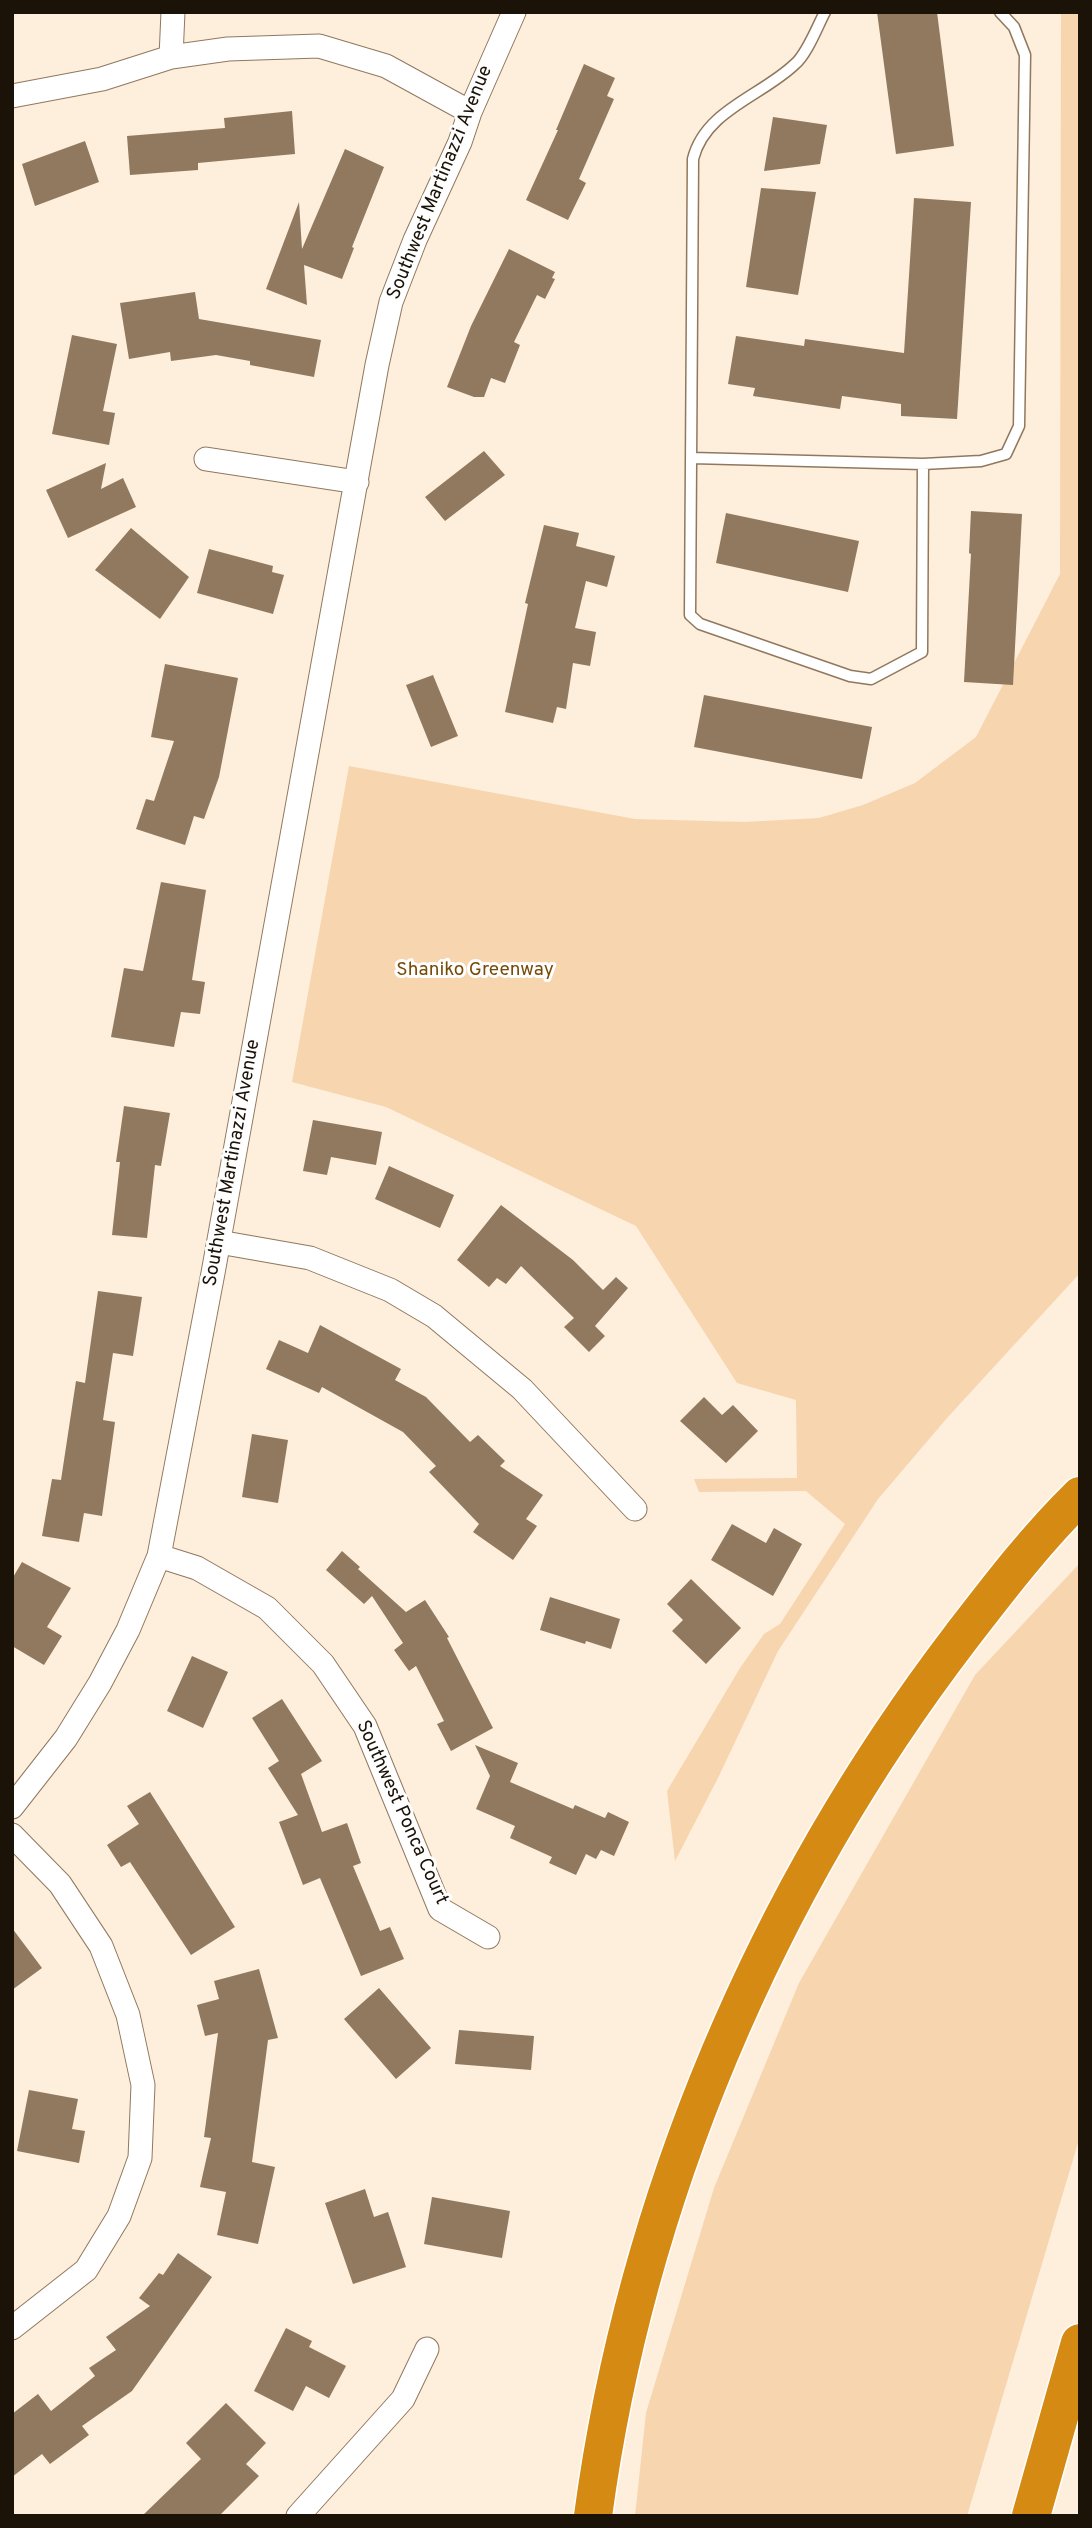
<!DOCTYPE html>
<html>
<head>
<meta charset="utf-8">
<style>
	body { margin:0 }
	#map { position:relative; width:1092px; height:2528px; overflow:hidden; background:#feeedc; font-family:Overpass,sans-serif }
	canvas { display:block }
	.frame { position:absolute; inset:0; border:14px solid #1b1208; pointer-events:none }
</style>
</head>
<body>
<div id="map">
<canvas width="1092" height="2528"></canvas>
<div class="frame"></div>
</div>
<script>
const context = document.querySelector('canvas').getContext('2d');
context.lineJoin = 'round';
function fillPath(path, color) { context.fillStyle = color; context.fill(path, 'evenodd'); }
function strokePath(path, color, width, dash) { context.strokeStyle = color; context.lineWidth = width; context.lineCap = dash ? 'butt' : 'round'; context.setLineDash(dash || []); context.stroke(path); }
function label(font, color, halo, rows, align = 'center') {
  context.font = font + ' Overpass,sans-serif'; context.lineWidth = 6; context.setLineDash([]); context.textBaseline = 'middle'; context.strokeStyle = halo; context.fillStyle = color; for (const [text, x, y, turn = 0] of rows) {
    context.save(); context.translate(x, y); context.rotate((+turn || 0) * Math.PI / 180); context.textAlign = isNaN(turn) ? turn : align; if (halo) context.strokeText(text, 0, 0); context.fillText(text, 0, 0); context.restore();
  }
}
fillPath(new Path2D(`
	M1061,12H1080V1273L947,1418L878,1499L778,1651L718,1778L675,1861L667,1791L740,1668L764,1634L780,1624L845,1524L806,1491L699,1492L694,1479L797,1478L796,1400L737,1383L636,1226L386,1107L292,1082L349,766L635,819L744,822L819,818L863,805L915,783L976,737L1060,574Z
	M1080,1563V2136L967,2516H635L646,2413L714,2188L799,1983L975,1675Z`), '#f6d5af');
fillPath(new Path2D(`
	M877,12H937L954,146L896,154Z
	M584,64L615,78L607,96L614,99L579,179L586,183L568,220L526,200L558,130H556Z
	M292,111L295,154L198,163V170L130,175L127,136L225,128L224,118Z
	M773,117L827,125L820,164L764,171Z
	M85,141L99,182L35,206L22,164Z
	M345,149L384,167L352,247L354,248L342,279L304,265L307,305L266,289L299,202L302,249Z
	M761,188L816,192L798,295L746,287Z
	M914,198L971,202L957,419L901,416V404L842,396L840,409L753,396L755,388L728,384L736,336L804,346L805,339L904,353Z
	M509,249L555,272L552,278L555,279L545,299L537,295L514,342L520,345L505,383L491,378L484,397H474L447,387L471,326Z
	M195,292L199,319L321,340L314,377L250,365V361L216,355L171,361L170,352L129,359L120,303Z
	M72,335L117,344L103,411L115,413L109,445L52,434Z
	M484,451L505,475L445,521L425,497Z
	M106,463L101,489L123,478L136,507L68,538L46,490Z
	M971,511L1022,514L1013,685L964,682L971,554L969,553Z
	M726,513L859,541L848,592L716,563Z
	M544,525L579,533L576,546L615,556L607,587L586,581L575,628L596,632L590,666L573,663L566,709L557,707L553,723L505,712L528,604L525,603Z
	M131,528L189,577L160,619L95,570Z
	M209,549L273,566L272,572L284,575L273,614L197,593Z
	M165,664L238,678L219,777L204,819L194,816L185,845L136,829L146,799L154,801L174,741L151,737Z
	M433,675L458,736L431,747L406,685Z
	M704,695L872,727L862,779L694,747Z
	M161,882L206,890L192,980L205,982L200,1014L181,1012L174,1047L111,1037L124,968L143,971Z
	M124,1106L170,1113L161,1166L155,1165L147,1238L112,1235L120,1162H116Z
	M313,1120L382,1132L376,1165L331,1157L327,1175L303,1171Z
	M389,1166L454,1195L440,1228L375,1199Z
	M501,1205L573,1260L603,1290L616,1277L628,1288L595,1326L605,1336L589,1352L564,1327L574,1318L521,1266L506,1284L497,1278L489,1287L457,1260Z
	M98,1291L142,1297L133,1356L113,1353L103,1420L115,1422L102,1516L84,1513L79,1542L42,1536L52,1479L61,1480L76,1381L85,1383Z
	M320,1325L401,1369L395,1380L426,1397L470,1442L478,1435L505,1461L500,1466L543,1495L526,1519L537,1526L513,1560L473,1532L479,1524L429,1472L436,1466L403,1432L322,1387L319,1393L266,1369L279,1340L308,1353Z
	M704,1397L722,1415L733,1405L758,1431L726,1463L680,1421Z
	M252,1434L288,1440L278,1503L242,1497Z
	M732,1524L766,1543L774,1528L802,1544L773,1596L711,1560Z
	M342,1551L360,1567L358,1569L406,1612L425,1600L449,1637L447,1638L493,1728L451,1751L437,1724L444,1721L416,1666L409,1671L394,1650L403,1643L372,1596L364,1604L326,1570Z
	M22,1562L71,1588L47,1627L62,1636L44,1665L12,1646V1579Z
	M691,1579L741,1628L706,1664L672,1631L683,1620L667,1604Z
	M550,1597L620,1619L611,1649L586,1641L585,1644L540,1630Z
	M192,1656L228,1672L203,1728L167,1711Z
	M282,1699L322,1761L301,1774L322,1832L347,1823L361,1863L353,1866L380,1931L390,1927L404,1959L361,1976L320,1878L303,1885L279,1822L298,1815L268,1768L279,1761L252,1718Z
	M475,1745L518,1763L510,1782L573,1809L575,1805L605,1818L608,1812L629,1822L614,1856L601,1850L596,1859L586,1854L576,1875L549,1863L552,1857L510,1838L515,1826L476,1809L490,1776Z
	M150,1792L235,1927L191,1955L130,1862L121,1867L107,1845L139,1824L127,1806Z
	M12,1928L42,1968L12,1990Z
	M259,1969L278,2038L268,2040L252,2162L275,2167L258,2244L217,2235L226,2192L200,2187L211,2138L204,2137L218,2033L205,2036L197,2005L219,1999L214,1981Z
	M379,1988L431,2048L396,2079L344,2019Z
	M459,2030L534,2036L531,2070L455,2064Z
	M29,2090L78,2099L72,2129L85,2131L79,2163L17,2151Z
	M365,2189L374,2217L388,2212L406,2267L353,2284L325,2203Z
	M432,2197L510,2211L502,2258L424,2244Z
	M178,2253L212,2277L132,2391L82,2426L89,2435L50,2464L42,2454L12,2477V2414L38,2394L51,2411L95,2376L89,2368L116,2350L106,2337L150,2306L139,2298L159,2273L163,2275Z
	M286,2328L312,2341L309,2347L346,2366L329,2398L306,2386L293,2411L254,2391Z
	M226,2403L266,2443L246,2464L259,2476L219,2516H142L201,2459L186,2443Z`), '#90795e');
const service = new Path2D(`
	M825,12C817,27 807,54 795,64C762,96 705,110 693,159L690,615L700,624L850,676L871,679L922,652L923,464
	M692,458L923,464L981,461L1006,454L1019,426L1025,55L1014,27L1000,12`);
const minor = new Path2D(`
	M171,57L173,12
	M12,96L102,79L171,57L228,49L319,46L386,66L470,112
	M206,459L357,482
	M219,1242L310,1258L390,1290L434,1316L522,1389L635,1509
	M159,1556L197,1568L267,1608L323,1664L365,1726L440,1909L488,1937
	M12,1807L66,1738L100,1683L128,1630L159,1556L213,1273L377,365L391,302L415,240L460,142L470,112L514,12
	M12,1835L60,1884L101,1946L128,2015L143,2085L140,2158L119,2216L86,2270L12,2328
	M298,2516L403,2399L427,2349`);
const motorway = new Path2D(`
	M593,2516C636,2198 766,1892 961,1637C998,1589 1036,1539 1080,1496
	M1031,2516L1080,2343`);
strokePath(service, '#90785e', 13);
strokePath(minor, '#90785e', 25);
strokePath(motorway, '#fff', 41);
strokePath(service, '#fff', 10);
strokePath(minor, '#fff', 23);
strokePath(motorway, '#d58a13', 38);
label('19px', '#1b1208', '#fefefe', [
	["Southwest Martinazzi Avenue",441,183,-68],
	["Southwest Martinazzi Avenue",233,1163,-80],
	["Southwest Ponca Court",401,1813,66]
]);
label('19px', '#774b07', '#fefefe', [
	["Shaniko Greenway",475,971]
]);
</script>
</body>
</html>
